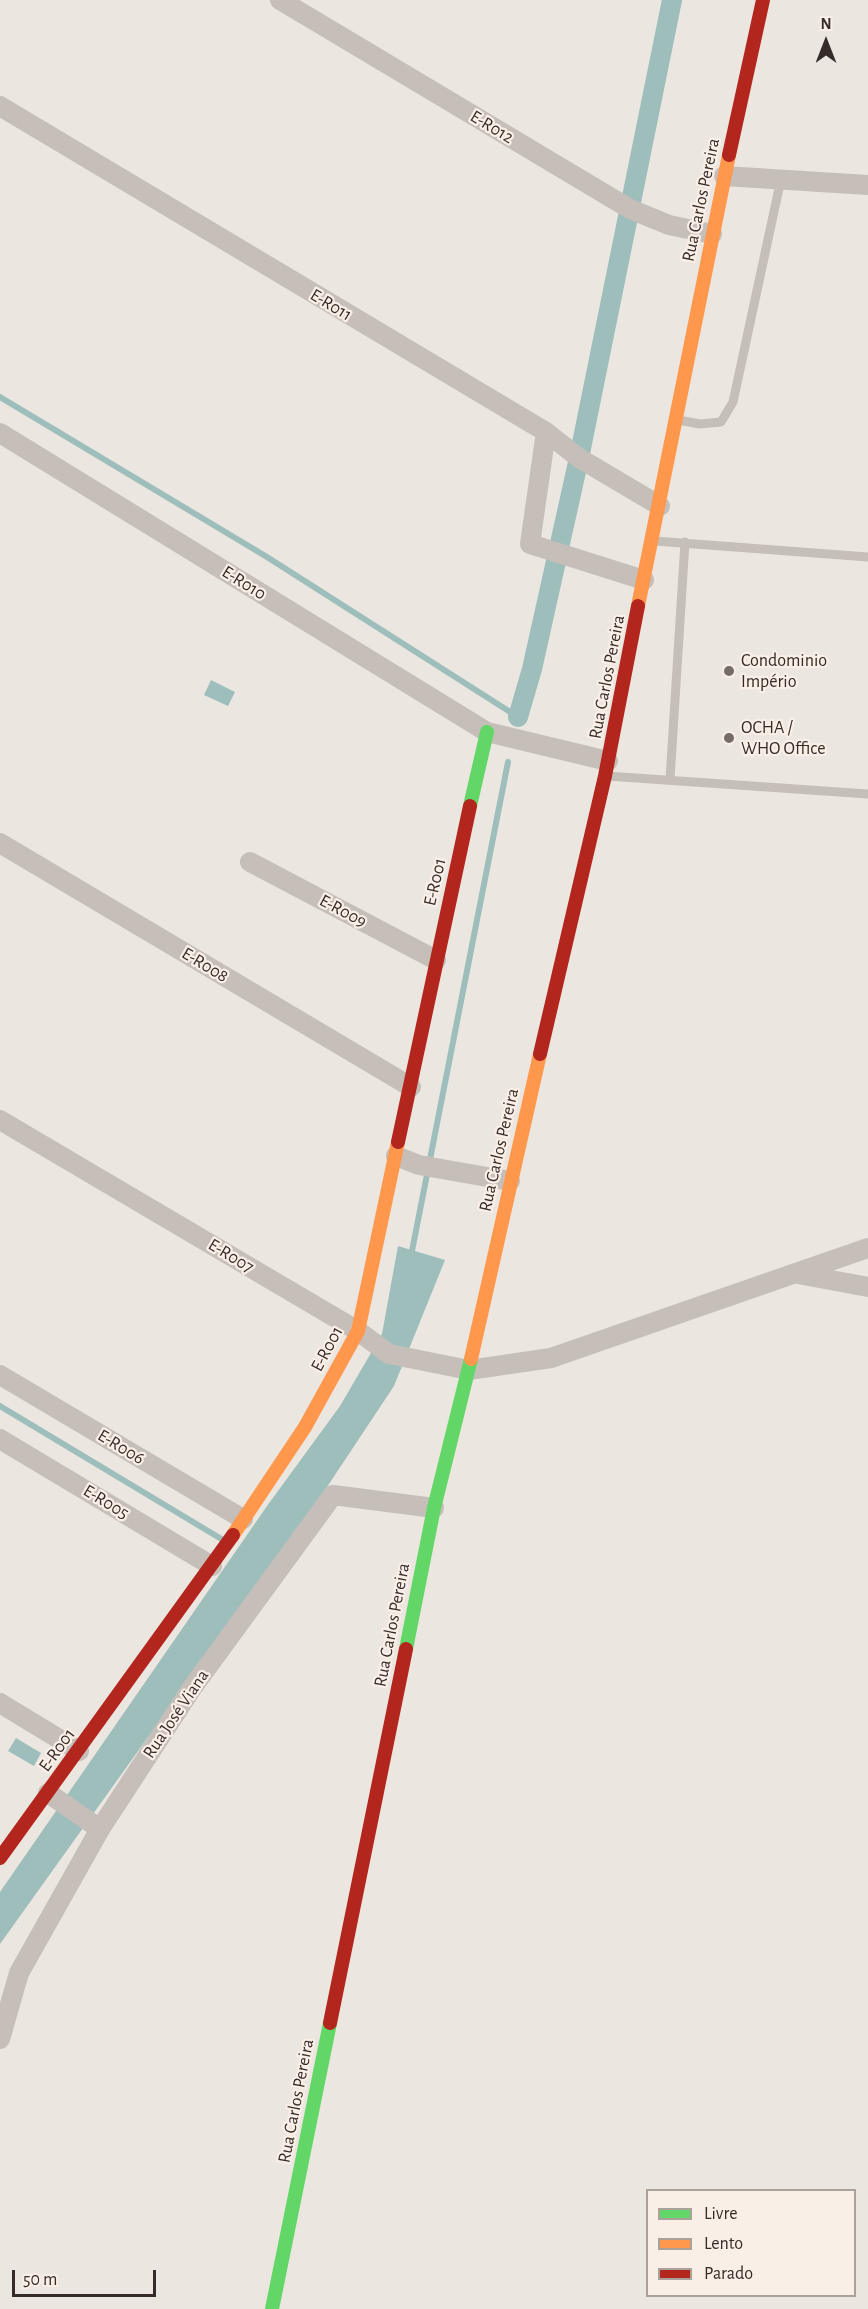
<!DOCTYPE html>
<html>
<head>
<meta charset="utf-8">
<style>
	body { margin:0 }
	#map { position:relative; width:868px; height:2309px; overflow:hidden; background:#ece6e0; font-family:"Alegreya Sans",sans-serif }
	canvas { display:block }
	.legend { position:absolute; left:646px; top:2189px; width:210px; height:108px; box-sizing:border-box; background:#f9efe7; border:2px solid #aba19b; margin:0; padding:8px 10px; list-style:none; font-size:18px; color:#352b28 }
	.legend li { display:flex; align-items:center; gap:12px; height:30px }
	.legend b { width:30px; border:2px solid #aba19b }
	.north { position:absolute; left:796px; top:12px; width:60px; height:60px; -webkit-text-stroke:4px #f9efe7; paint-order:stroke; rotate:0deg; font-size:16px; font-weight:700; line-height:24px; text-align:center; color:#352b28 }
	.north::after { content:''; display:block; margin:auto; width:21px; height:27px; background:#352b28; clip-path:polygon(50% 0,100% 100%,50% 72%,0 100%) }
	.scale { position:absolute; left:12px; top:2270px; width:144px; height:27px; box-sizing:border-box; border:3px solid #352b28; border-top:0; padding-left:8px; font-size:18px; line-height:21px; white-space:nowrap; color:#352b28; -webkit-text-stroke:4px #f9efe7; paint-order:stroke }
</style>
</head>
<body>
<div id="map">
<canvas width="868" height="2309"></canvas>
<ul class="legend">
<li><b style="height:8px;background:#63d668"></b>Livre</li>
<li><b style="height:8px;background:#ff974d"></b>Lento</li>
<li><b style="height:8px;background:#b3261e"></b>Parado</li>
</ul>
<div class="north">N</div>
<div class="scale">50 m</div>
</div>
<script>
const context = document.querySelector('canvas').getContext('2d');
context.lineJoin = 'round';
function fillPath(path, color) { context.fillStyle = color; context.fill(path, 'evenodd'); }
function strokePath(path, color, width, dash) { context.strokeStyle = color; context.lineWidth = width; context.lineCap = dash ? 'butt' : 'round'; context.setLineDash(dash || []); context.stroke(path); }
function label(font, color, halo, rows, align = 'center') {
  context.font = font + ' "Alegreya Sans",sans-serif'; context.lineWidth = 4.5; context.setLineDash([]); context.textBaseline = 'middle'; context.strokeStyle = halo; context.fillStyle = color; for (const [text, x, y, turn = 0] of rows) {
    context.save(); context.translate(x, y); context.rotate((+turn || 0) * Math.PI / 180); context.textAlign = isNaN(turn) ? turn : align; if (halo) context.strokeText(text, 0, 0); context.fillText(text, 0, 0); context.restore();
  }
}
fillPath(new Path2D(`
	M211,680L235,692L228,706L204,695Z
	M398,1246L445,1260L394,1386L327,1487L0,1944V1892L267,1506L340,1406L382,1334Z
	M16,1738L41,1753L34,1766L8,1751Z`), '#9dbebb');
strokePath(new Path2D(`
	M0,397L267,557L518,717
	M411,1256L508,762
	M0,1406L223,1540`), '#9dbebb', 6);
strokePath(new Path2D(`
	M518,717L532,669L579,458L672,0`), '#9dbebb', 20);
strokePath(new Path2D(`
	M678,420L700,424L721,422L733,402L781,179
	M655,541L868,557
	M607,776L868,794
	M670,779L685,542`), '#c5beb9', 9);
strokePath(new Path2D(`
	M280,0L630,209L669,225L712,234
	M0,106L546,432L579,458L660,506
	M724,176L868,185
	M546,432L530,544L644,580
	M0,433L487,732L608,761
	M0,843L411,1087
	M250,862L436,960
	M0,1120L358,1331L389,1354L469,1370L551,1358L868,1248
	M396,1156L419,1165L510,1181
	M798,1274L868,1287
	M0,1375L243,1519
	M0,1439L212,1566
	M0,1703L79,1751
	M48,1793L100,1829
	M0,2039L19,1973L100,1829L192,1688L333,1495L434,1508`), '#c5beb9', 20);
strokePath(new Path2D(`
	M470,806L487,732
	M406,1649L434,1508L471,1359
	M272,2309L330,2023`), '#63d668', 14);
strokePath(new Path2D(`
	M638,606L729,155
	M471,1359L540,1054
	M233,1535L305,1427L358,1331L398,1142`), '#ff974d', 14);
strokePath(new Path2D(`
	M729,155L763,0
	M540,1054L605,776L638,606
	M398,1142L470,806
	M0,1858L233,1535
	M330,2023L406,1649`), '#b3261e', 14);
for (const [x, y, r, color] of [
	[729,671,6,"#756c68"],
	[729,738,6,"#756c68"]
]) { const dot = new Path2D(); dot.arc(x, y, r, 0, 2 * Math.PI); context.fillStyle = color; context.fill(dot); strokePath(dot, '#f9efe7', 2); }
label('18px', '#352b28', '#f9efe7', [
	["E-R012",492,127,31],
	["Rua Carlos Pereira",701,200,-78],
	["E-R011",331,305,31],
	["E-R010",244,583,32],
	["Rua Carlos Pereira",607,677,-79],
	["E-R001",435,882,-77],
	["E-R009",343,911,28],
	["E-R008",205,965,31],
	["Rua Carlos Pereira",499,1150,-77],
	["E-R007",231,1256,31],
	["E-R001",327,1349,-62],
	["E-R006",121,1447,31],
	["E-R005",106,1502,31],
	["Rua Carlos Pereira",392,1625,-79],
	["Rua José Viana",176,1714,-56],
	["E-R001",57,1750,-54],
	["Rua Carlos Pereira",296,2101,-79]
]);
label('18px', '#352b28', '#f9efe7', [
	["Condominio",741,661],
	["Império",741,682],
	["OCHA /",741,728],
	["WHO Office",741,749]
], 'left');
</script>
</body>
</html>
